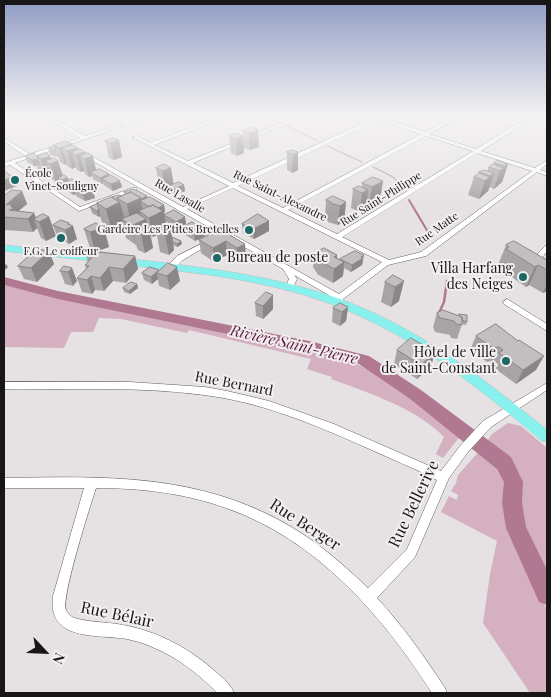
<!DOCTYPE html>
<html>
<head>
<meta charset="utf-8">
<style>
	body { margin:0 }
	#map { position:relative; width:551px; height:697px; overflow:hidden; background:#e6e2e3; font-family:"Playfair Display",serif }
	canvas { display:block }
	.frame { position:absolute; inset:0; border:5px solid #181617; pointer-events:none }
	.north { position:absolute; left:20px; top:627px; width:50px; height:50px; -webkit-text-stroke:4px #f3eff0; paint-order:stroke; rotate:115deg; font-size:14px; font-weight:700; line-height:20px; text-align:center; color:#181617 }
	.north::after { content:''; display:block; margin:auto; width:18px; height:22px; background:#181617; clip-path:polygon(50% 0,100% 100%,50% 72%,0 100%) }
</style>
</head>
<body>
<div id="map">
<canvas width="551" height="697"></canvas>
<div class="frame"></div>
<div class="north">N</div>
</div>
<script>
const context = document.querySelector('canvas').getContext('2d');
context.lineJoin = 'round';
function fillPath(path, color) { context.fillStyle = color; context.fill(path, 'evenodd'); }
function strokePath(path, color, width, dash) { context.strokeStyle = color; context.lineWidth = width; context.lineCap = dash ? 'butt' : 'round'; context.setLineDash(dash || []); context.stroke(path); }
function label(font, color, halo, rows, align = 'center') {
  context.font = font + ' "Playfair Display",serif'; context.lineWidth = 4; context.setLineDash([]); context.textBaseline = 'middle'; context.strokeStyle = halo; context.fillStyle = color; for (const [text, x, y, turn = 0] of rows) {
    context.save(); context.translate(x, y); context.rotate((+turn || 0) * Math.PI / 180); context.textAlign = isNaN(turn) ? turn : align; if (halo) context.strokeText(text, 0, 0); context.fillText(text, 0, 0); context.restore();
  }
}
fillPath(new Path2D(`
	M4,285L103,308L345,359L379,374L461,435L443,458L436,454L444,437C414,407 371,394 331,379L332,377L307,369L311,359L189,330L187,333L121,319L99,318L93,332H71L64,348L4,347Z
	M508,423L521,426L547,448V581L514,515L519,483L505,460L485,444L492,434Z
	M481,449L491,457L503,470L509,482V525L523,549L528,571L547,610V693H530L483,623L490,574L497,541L441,512L449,496L457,500L458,495L451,491L456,483L458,475Z`), '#d5b0c0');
strokePath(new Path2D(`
	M262,115L279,123
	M287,126L318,141
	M327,146L362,162
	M373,167L393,177L400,185`), '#b07891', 1);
strokePath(new Path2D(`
	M399,184L403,190
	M409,200L428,232`), '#b07891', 2);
strokePath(new Path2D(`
	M439,313L444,302L447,281`), '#b07891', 2.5);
fillPath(new Path2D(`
	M4,277L58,291L309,341L369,356L421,390L511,457L523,482L522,503L526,527L547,570V605L539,602L506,528L502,503L504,482L497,469L409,398L359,364L309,351L58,299L4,285Z`), '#b07891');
const minor = new Path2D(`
	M43,115H48L85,136L125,123L112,115H118L129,121L148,115H155L15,163L80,207L132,188H136V190L79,211L10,165L4,167V163L25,156L4,141V138L30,154L80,138Z
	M226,115H232L154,145L188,161L302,115H308L193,163L233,183L374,118L366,115L378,117L387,115L382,118L425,132L456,115H462L429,134L476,149L532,115H537L481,151L535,168L547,160V164L540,170L547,172V176L537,172L426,256L388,265L343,299L347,304L343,307L340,306L338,303H332L331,301L334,298L294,275L297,279L292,290H286L285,288L289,279L283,269L182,212L179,211L178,210L81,154L86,153L183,207L229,186L132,137L137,136L150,143ZM378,120L421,134L283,208L238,186ZM426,136L473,151L337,234L288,210ZM477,153L532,171L421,252L389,260L342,237ZM233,188L382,262L339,294L187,209Z
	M211,239L213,240V242L183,260L174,269H171L167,267L177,256Z
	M547,245V251L542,258L543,262L547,265V270L537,265L534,258L545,246Z
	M507,299L547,324V331L504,304L503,302Z
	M130,382L205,387L227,391L269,401L334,424L441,471L460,446L483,421L547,383V390L491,427L468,452L449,478L415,557L377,598C403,626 424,656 445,688L447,693H432C383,616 316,539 226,508C184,493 140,488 96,488C90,507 61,597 66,610C68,615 73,618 78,619C95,623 112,622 128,626C161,633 192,650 217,673C224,679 231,685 234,693H217C199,674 177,657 152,647C144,643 135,641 127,639C97,634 47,642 53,596L84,488H4V478C113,476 212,473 307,537C329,552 349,570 368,588L407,549L437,480C414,468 389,458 365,447C313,424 261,402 204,395C137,386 71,390 4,389V382Z`);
const major = new Path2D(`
	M4,245L101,256L106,259L101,262L4,251Z
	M122,258C199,267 280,275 353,304C425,333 487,381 547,430V442L542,441C457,369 377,308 265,285C234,278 203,274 171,270C154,268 136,267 119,263V259Z`);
strokePath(minor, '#625f60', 1);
strokePath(major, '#bebebe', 1);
fillPath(minor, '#fff');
fillPath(major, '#89f1ed');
fillPath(new Path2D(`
	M252,127L259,147L250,150L244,148V153L237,156L231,153L229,136H243V131Z
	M119,140L122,157L114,160L109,158L105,141Z
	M72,144V145L85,154L97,170L120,181L122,187L113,191L104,185L103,183L102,184L93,179L92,176L89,177L85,174L84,171L81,172L77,170L76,167L72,169L67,166V164L65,165L60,162L58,157L50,155L49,149L55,146L54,145Z
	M287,152H298V170L292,173L287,170Z
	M25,156H37L58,161L63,176L68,178L69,181L93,191L95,198L85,201L76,196V194L73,195L65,189L64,186L60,184L59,181L56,182L52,179L50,176L47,177L43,174L42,172L38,170L37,166H34L27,162Z
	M494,163L508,164L502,182L494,189L490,187L488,191L479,199L468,195L474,177L479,174V172L487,171L489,167L494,164Z
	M156,168H171L173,184L184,185L185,191L175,195L170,192L169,188L165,189L159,186Z
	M383,181L380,199L369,206L366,204V209L360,212L351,208L353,189L362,187V183Z
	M22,191L27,204L18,211L34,213L36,218L49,217L56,236L46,241L41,238L37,228L33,232L6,230L4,232V196Z
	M124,192L147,196L148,198L164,205L165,212H164L166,229L171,230L172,237L181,241L182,244L177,247L173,245L174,250L169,255L160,252L157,235L153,237L151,235L153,248L145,253L138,250L136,245L126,238L123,222L111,228L102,222L100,216L99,217L92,213L90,207L97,204V203L112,197L125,195Z
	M326,200L346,202L344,221L338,225L328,222V221L325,219Z
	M164,215L185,217L186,224L177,228L165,221Z
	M269,221V231L254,239L243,233L242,224Z
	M69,223L77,239L69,244L58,238L53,225Z
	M183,227L205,236L195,241L184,234Z
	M104,228L109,247L96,251L135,256L138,269L126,283L113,281L104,291L95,290L92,294L82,292L77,278L86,269L85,265L88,262L86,255L95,251L90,248L84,229Z
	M220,229L246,257L238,261L227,255L214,262L201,253L199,240Z
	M506,245L547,260V291L543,293L529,285L526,287L499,268L500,266L498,265Z
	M49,251L54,264L37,282L24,279L18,266Z
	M314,254L337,255V258L340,260V259L363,262L362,265L351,272L344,268L343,276L333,283L317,274V272L315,271V269L313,268Z
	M150,267L180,281L170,290L159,286L158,279L152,284L144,280L142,273Z
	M72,268L77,281L73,286L65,284L60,271Z
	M393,275L399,301L391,307L381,302L385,282Z
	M137,284L138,288L130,294L124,292L123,288Z
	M273,295V309L263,319L256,316L255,303Z
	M348,307L346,321L340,326L332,322L333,308Z
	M437,313L459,316V314L467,322L466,325L462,324L457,339L451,338L450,335L435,332L433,327Z
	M496,324L536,370L516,384L493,367L494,362L493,361L487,362L470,350L476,336Z
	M397,350L435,352L431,366L417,379L394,364Z`), '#a8a4a6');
fillPath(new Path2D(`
	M258,130L259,147L250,150L249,133Z
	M243,136L244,153L237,156L236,139Z
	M119,140L122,157L114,160L110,143Z
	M72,144L73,149L78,148L80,153L85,152L86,158L93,156L97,174L91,172L92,176L89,177L84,159L80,156L84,171L81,172L76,155L72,152L76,167L72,169L67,151L62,148L67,164L65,165L59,148Z
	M298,152V170L292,173L293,155Z
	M50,156L53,163L58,161L64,179L58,178L59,181L56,182L50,164L46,161L50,176L47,177L41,159Z
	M38,159L40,165L36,164L37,166H34L32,160Z
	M508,164L502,182L494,189L500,171Z
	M171,168L174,186H169V188L165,189L162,171Z
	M494,173L488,191L479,199L485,181Z
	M109,174L111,180L102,179L103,183L102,184L100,178Z
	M13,177L17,186L4,191V180Z
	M68,178L70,184L63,183V187L61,180Z
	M120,181L122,187L113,191L111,184Z
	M383,181L380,199L369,206L372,187Z
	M81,185L83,191L74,189L76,194L73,195L71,189Z
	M184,185L185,191L175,195L174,189Z
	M368,190L366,209L360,212L362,193Z
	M22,191L27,204L15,214L17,218L6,205Z
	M93,191L95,198L85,201L83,195Z
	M147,196L148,203L141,202L144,214L139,211L141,218L131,223L127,204L141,198Z
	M120,202L125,221L122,219L123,222L111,228L106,209Z
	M346,202L344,221L338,225L340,206Z
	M164,205L165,212H164L167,230L157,233V235L153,237L149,218L154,209Z
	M99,210L100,216L99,217L97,211Z
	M34,213L37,221L34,219L37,228L33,232L28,219Z
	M49,217L56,236L46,241L39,222Z
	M185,217L186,224L177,228L176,222Z
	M146,219L153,248L145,253L141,234L133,231L136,245L131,226Z
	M269,221V231L254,239L253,229Z
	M69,223L71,227L73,226L77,239L69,244L65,230L68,224Z
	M104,228L109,247L95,252L90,232Z
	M204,229L205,236L195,241L194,234Z
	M171,230L174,250L169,255L165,235Z
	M181,241L182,244L177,247V244Z
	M226,241L227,255L214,262L213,248Z
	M245,244L246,257L238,261L237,248Z
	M49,251L54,264L37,282L31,268Z
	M337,255L336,268L344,262L343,276L333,283L334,269V257Z
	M364,255L362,265L351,272L352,265Z
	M135,256L138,269L126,283L123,269Z
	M6,264L8,267L4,271V266Z
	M538,265L529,285L526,287L535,267Z
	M109,267L113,281L104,291L100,278Z
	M177,267L180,281L170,290L167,276Z
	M72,268L77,281L73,286L68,272Z
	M159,270L157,273L158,279L152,284L151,277Z
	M91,276L95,290L92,294L87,280Z
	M404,281L399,301L391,307L395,287Z
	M137,284L138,288L130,294L129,291Z
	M547,284V291L543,293Z
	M273,295V309L263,319V306Z
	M348,307L346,321L340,326L342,312Z
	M435,352L431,366L417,379L421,365Z
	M544,356L536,370L516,384L523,370Z`), '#888687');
const building = new Path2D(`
	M252,127L258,130L249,133L243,131Z
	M236,133L243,136L236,139L229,136Z
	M114,138L119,140L110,143L105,141Z
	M66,141L72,144L59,148L54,145Z
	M73,145L78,148L67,151L62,148Z
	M55,146L56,151L49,149Z
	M80,149L85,152L76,155L72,152Z
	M292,150L298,152L293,155L287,152Z
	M34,153L39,158L37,156L38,159L32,160L25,156Z
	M46,153L50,156L41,159L37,156Z
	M88,153L93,156L84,159L80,156Z
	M54,158L58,161L50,164L46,161Z
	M498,160L508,164L504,166L494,163Z
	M164,164L171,168L162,171L156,168Z
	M493,164L504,168L500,171L489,167Z
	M100,169L109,174L100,178L91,172Z
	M484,170L494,173L490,176L479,172Z
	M4,171L13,177L4,180Z
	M479,173L490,177L485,181L474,177Z
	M64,175L68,178L61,180L58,178Z
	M111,175L120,181L111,184L102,179Z
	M373,177L383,181L372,187L362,183Z
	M72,179L81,185L71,189L63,183Z
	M179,182L184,185L174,189L169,186Z
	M84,186L93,191L83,195L74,189Z
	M359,186L368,190L362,193L353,189Z
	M134,189L147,196L141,199V198L131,192L127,194L124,192Z
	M12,190L22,191L6,205L10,204L13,209L9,210L34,213L28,219L4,217V196Z
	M131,192L141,198L127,204L117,198Z
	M119,195L122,196L117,198L118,201L112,197Z
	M333,196L346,202L340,206L330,203L331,202L326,200Z
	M111,197L120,202L106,209L97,203Z
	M150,197L164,205L158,208L153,205L150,207L140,201Z
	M97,204L99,210L97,211L90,207Z
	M153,205L163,211L149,218L139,211Z
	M174,210L185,217L176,222L164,215Z
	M137,213L146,219L131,226L122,219Z
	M43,214L49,217L39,222L34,219Z
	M258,214L269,221L253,229L242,224Z
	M61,220L69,223L68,224L73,226L65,230L53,225Z
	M192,222L204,229L194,234L183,227Z
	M96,223L104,228L90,232L84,229Z
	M141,225L149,228L141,234L133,231Z
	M162,228L171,230L165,235L157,233Z
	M220,229L245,244L237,248L226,241L213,248L199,240Z
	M172,237L181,241L177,244L173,242Z
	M514,241L547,260V270L538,265L535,267L506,249L509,247L506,245Z
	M324,248L337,255L334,257L344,262L334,269L318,260L320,259L316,257L317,256L314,254Z
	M37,249L49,251L31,268L18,266Z
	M90,251L135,256L123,269L109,267L100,278L91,276L87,280L77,278L89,266L85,265L93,256L86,255Z
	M355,251L364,255L361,257L363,258L352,265L340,259Z
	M168,263L177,267L167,276L157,273Z
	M64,266L72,268L68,272L60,271Z
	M150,267L159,270L151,277L142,273Z
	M393,275L404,281L395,287L385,282Z
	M131,282L137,284L129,291L123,288Z
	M266,292L273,295L263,306L255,303Z
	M340,303L348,307L342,312L333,308Z
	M443,310L462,317V325L456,324L454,321L440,318L437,313Z
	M459,314L467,315V322L462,320V317L460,316Z
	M496,324L518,341L519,340L544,356L523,370L499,353L503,350L499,347L493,348L476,336Z
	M411,338L435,352L421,365L397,350Z`);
fillPath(building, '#c3bfc1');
strokePath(building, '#888687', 1);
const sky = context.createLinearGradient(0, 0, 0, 213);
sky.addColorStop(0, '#919cc5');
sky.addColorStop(0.54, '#f4f2f2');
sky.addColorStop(1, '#f4f2f200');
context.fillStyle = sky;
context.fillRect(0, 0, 551, 213);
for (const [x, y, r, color] of [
	[15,180,5,"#1c6865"],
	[249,230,5,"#1c6865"],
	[61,238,5,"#1c6865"],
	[217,258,5,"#1c6865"],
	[523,277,5,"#1c6865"],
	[506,361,5,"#1c6865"]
]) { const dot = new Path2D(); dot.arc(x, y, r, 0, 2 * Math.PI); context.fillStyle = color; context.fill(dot); strokePath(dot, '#f3eff0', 2); }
label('11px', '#181617', '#f3eff0', [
	["École",25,174],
	["Vinet-Souligny",25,187],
	["Gardeire Les P'tites Bretelles",239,230,"right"],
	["F.G. Le coiffeur",61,252,"center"]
], 'left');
label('11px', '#181617', '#f3eff0', [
	["Rue Lasalle",180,196,30],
	["Rue Saint-Alexandre",280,196,26],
	["Rue Saint-Philippe",381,199,-32],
	["Rue Matte",437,229,-35]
]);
label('14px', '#181617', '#f3eff0', [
	["Bureau de poste",227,258,"left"],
	["Villa Harfang",513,269],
	["des Neiges",513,285],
	["Hôtel de ville",496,353],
	["de Saint-Constant",496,369]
], 'right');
label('14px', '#181617', '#f3eff0', [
	["Rue Bernard",234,384,11]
]);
label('italic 15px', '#5e1a3e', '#f3eff0', [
	["Rivière Saint-Pierre",294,345,13]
]);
label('16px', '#181617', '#f3eff0', [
	["Rue Bellerive",414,504,-64],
	["Rue Berger",305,525,33],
	["Rue Bélair",117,615,12]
]);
</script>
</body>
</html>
